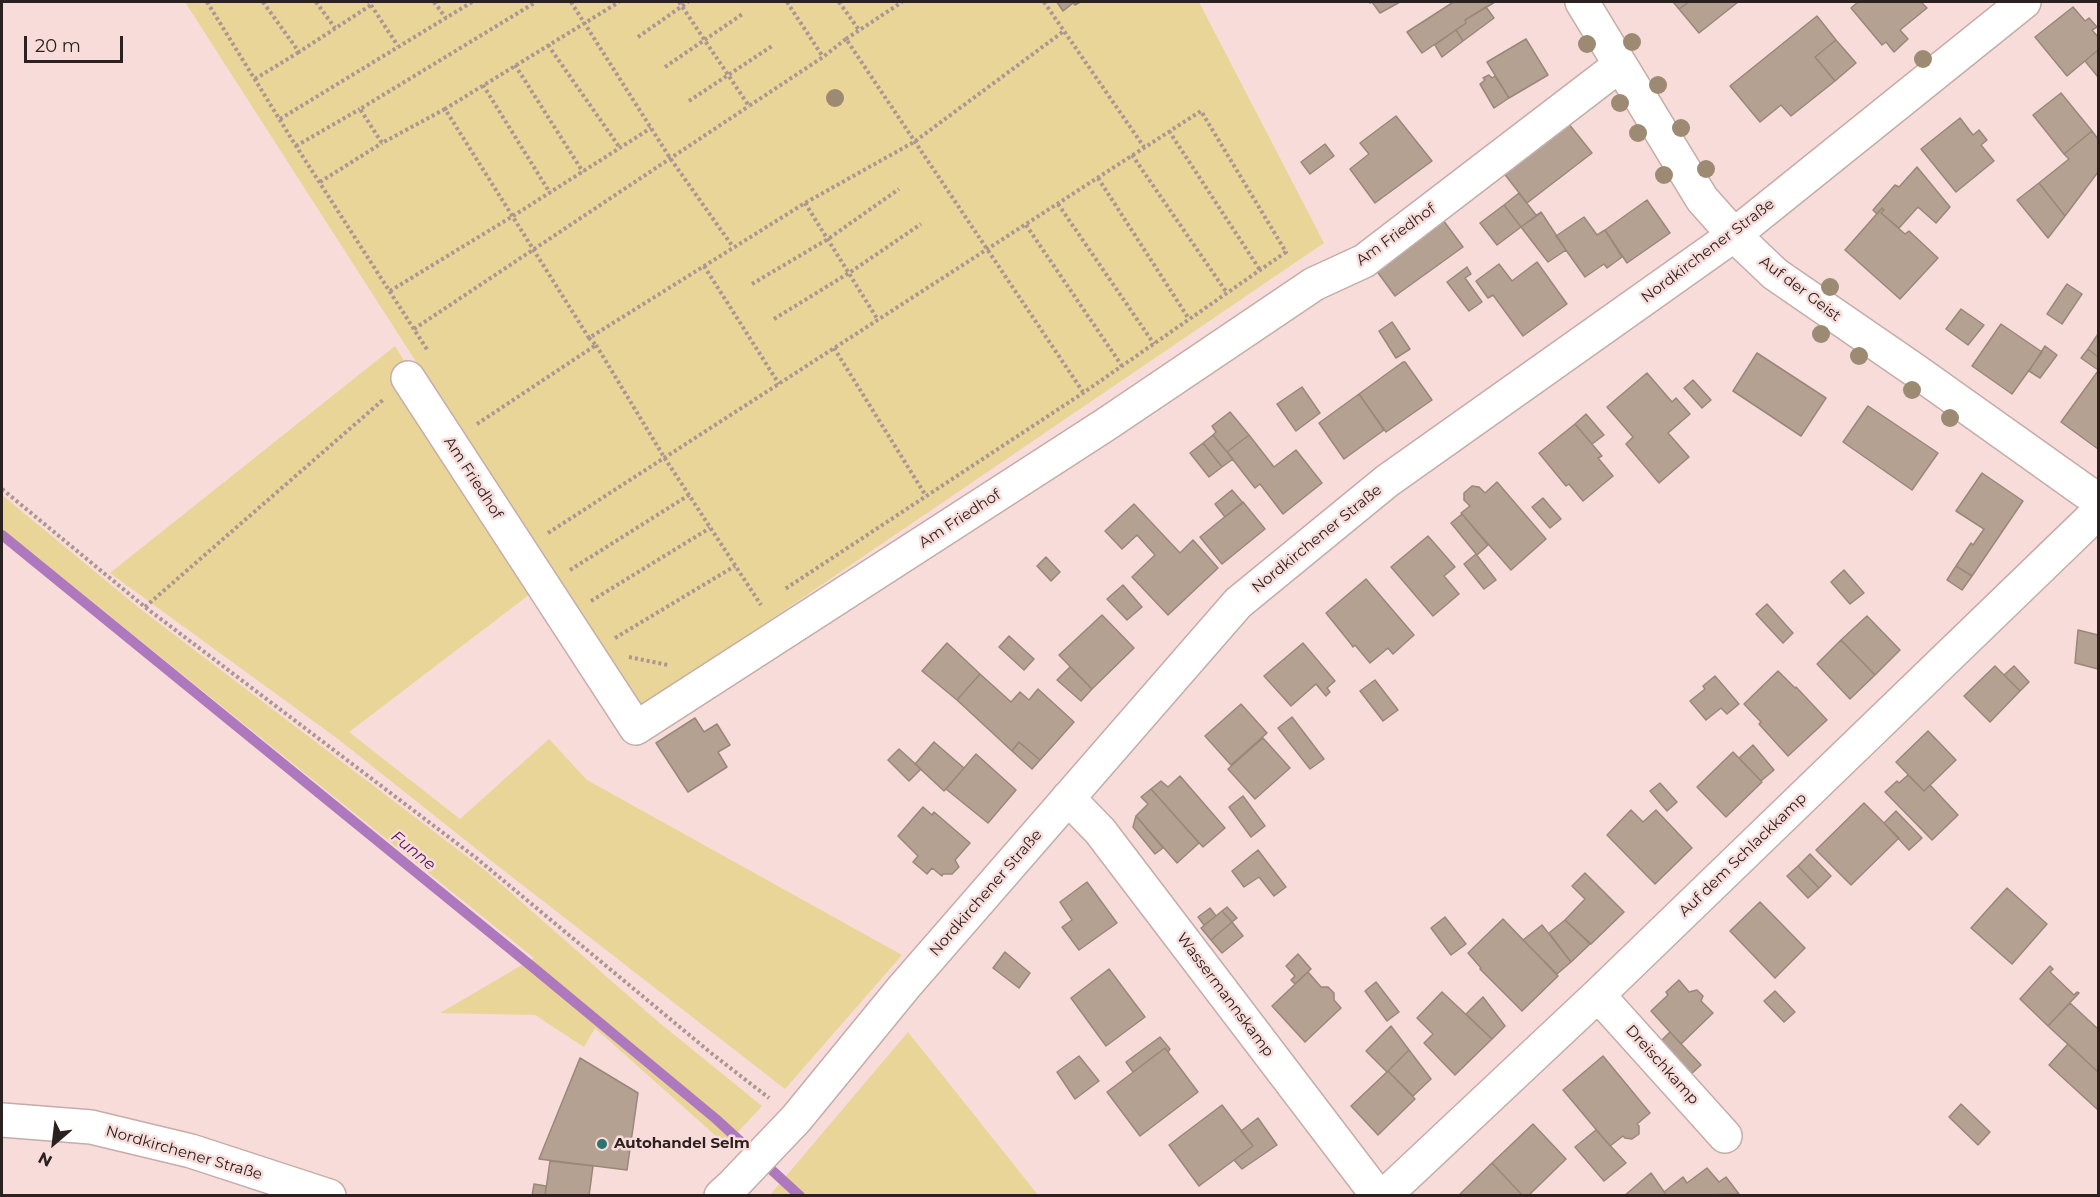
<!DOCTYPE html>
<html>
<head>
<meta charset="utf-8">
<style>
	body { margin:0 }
	#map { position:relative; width:2100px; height:1197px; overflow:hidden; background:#f7dcd9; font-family:Montserrat,sans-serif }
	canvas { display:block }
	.frame { position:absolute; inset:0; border:3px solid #2b2120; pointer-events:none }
	.north { position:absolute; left:24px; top:1113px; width:60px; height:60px; -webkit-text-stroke:4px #f7dcd9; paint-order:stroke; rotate:208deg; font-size:16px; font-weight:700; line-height:24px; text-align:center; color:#2b2120 }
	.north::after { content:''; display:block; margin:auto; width:21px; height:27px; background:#2b2120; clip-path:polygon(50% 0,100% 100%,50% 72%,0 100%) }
	.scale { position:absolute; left:24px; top:36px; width:99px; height:27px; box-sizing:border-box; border:3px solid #2b2120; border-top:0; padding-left:8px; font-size:18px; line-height:21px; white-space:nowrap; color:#2b2120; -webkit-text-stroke:4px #f7dcd9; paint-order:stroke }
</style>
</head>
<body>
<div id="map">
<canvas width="2100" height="1197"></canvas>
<div class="frame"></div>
<div class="north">N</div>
<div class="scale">20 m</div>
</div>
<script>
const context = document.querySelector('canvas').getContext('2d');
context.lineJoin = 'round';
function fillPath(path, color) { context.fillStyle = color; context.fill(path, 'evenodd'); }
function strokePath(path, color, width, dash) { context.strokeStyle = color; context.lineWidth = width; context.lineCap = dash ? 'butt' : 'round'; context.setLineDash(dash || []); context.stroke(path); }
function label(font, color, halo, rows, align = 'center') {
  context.font = font + ' Montserrat,sans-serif'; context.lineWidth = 5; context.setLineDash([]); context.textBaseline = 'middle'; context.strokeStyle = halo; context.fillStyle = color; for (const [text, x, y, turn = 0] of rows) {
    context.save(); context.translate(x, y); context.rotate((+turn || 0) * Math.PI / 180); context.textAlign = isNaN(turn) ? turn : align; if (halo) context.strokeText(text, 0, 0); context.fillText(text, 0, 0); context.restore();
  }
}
fillPath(new Path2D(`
	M185,2H1199L1324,243L639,709Z
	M395,346L542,585L349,732L460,819L549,739L587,780L902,955L785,1089L489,859L338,739L110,573Z
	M2,495L139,608L486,871L656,1020L762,1106L726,1145L595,1028L584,1047L535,1015L440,1013L534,958L2,529Z
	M908,1032L1038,1195H770Z`), '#e9d597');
strokePath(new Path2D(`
	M2,535L535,969L716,1119L800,1196`), '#ad78bd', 10);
const building = new Path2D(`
	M1057,2H1080L1075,5L1073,3L1063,11Z
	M1369,2H1400L1380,13L1372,2L1370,3Z
	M1451,2H1495L1465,20L1466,23L1422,53L1407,32L1452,3Z
	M1673,2H1689L1679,9Z
	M1689,2H1738L1699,33L1679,9Z
	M1858,2H1921L1927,8L1900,30L1908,39L1894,52L1886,42L1882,45L1851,8Z
	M1486,7L1494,18L1463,41L1456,30L1466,23L1465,20Z
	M2073,7L2085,21L2089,18L2097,27L2092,30L2098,37V50L2067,76L2035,37Z
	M1817,16L1836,40L1815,57L1835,81L1791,116L1781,105L1760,122L1730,86Z
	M1456,30L1463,41L1442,57L1435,45Z
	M1526,39L1548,75L1509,98L1487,62Z
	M1836,40L1856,63L1835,81L1815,57Z
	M2098,50V77L2085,61Z
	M1489,75L1492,78L1495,76L1509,98L1494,108L1480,84L1485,80L1483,78Z
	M2061,93L2092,131L2064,154L2033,115Z
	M1396,116L1432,161L1375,203L1350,169L1369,154L1360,143Z
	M1960,118L1973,135L1979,130L1987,140L1981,145L1994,161L1956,192L1921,149Z
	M1568,123L1592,153L1527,203L1503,172Z
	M2092,131L2098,139V172L2065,216L2039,183L2069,159L2064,154Z
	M1325,144L1334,156L1310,174L1301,162Z
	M1917,167L1950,207L1936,223L1918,207L1899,228L1881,213L1884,210L1882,208L1877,214L1873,210L1895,185L1899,187Z
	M2039,183L2065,216L2048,238L2017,200Z
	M1519,193L1536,215L1541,213L1521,227L1504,205Z
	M1647,200L1670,233L1627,263L1605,230Z
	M1504,205L1521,227L1497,245L1480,223Z
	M1882,208L1884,210L1881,213L1905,234L1909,231L1938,258L1900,299L1845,250Z
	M1541,212L1566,250L1548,262L1521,227Z
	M1584,217L1597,235L1605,230L1622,257L1607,268L1604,264L1585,277L1556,236Z
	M1443,220L1463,247L1395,296L1376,270Z
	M1537,262L1567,304L1523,336L1493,295L1488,298L1476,281L1499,264L1512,281Z
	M1467,267L1471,274L1465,278L1482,302L1469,311L1447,282Z
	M2067,284L2082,294L2062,324L2047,314Z
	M1961,309L1984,325L1968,345L1946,329Z
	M1392,322L1410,349L1396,358L1379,331Z
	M2001,324L2042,352L2012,394L1972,366Z
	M2098,334V357L2088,349Z
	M2045,346L2057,355L2040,378L2029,371Z
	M2088,349L2098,357V370L2081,358Z
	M1757,353L1826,398L1801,436L1733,391Z
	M1403,362H1405L1432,400L1386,432L1359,394Z
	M2098,371V449L2061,422Z
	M1647,373L1672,402L1676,398L1690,414L1668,433L1689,457L1659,483L1626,444L1633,437L1607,407Z
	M1693,380L1711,400L1702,408L1684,388Z
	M1302,387L1320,413L1296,431L1277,404Z
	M1359,394L1384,430L1344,459L1319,423Z
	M1868,406L1938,453L1912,490L1843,442Z
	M1230,412L1249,435L1227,452L1213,435L1216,432L1212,426Z
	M1586,414L1604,435L1592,444L1575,424Z
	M1575,424L1602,456L1598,458L1613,476L1583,501L1569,484L1566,486L1539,453Z
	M1213,435L1233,459L1222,467L1203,443Z
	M1249,435L1274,467L1296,450L1322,483L1283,514L1260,484L1255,488L1227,452Z
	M1203,443L1222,467L1209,477L1190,453Z
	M1982,473L2023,501L1972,576L1956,566L1971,543L1973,545L1984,529L1956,511Z
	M1497,482L1546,539L1511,570L1461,513L1470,506L1464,500V493L1472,486L1479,487L1485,493Z
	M1232,490L1243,503L1225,517L1215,504Z
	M1543,498L1561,519L1550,528L1532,507Z
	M1243,502L1265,529L1222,564L1200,537Z
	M1134,504L1180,553L1193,540L1218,568L1168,615L1132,577L1155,555L1137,535L1122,549L1105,531Z
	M1462,514L1488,545L1477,555L1451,523Z
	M1428,536L1455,567L1444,576L1459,594L1433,616L1391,567Z
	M1476,554L1496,580L1484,589L1464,564Z
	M1046,557L1060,572L1051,581L1037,566Z
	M1956,566L1972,576L1962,590L1947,580Z
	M1844,570L1864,593L1850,604L1831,582Z
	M1366,579L1414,635L1393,654L1388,648L1370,663L1355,645L1353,647L1351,644L1326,613Z
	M1123,585L1142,607L1127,620L1107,599Z
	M1767,604L1793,633L1783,643L1756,614Z
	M1102,615L1134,648L1092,689L1059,655Z
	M1867,616L1900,650L1875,675L1841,640Z
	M2078,630L2098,635V669L2075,663Z
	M1009,636L1034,659L1024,670L999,647Z
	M1841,640L1875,675L1850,699L1817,664Z
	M947,643L980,674L957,700L922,671Z
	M1303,643L1335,681L1327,688L1330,692L1326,696L1316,684L1291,706L1264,676Z
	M1995,666L2020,691L1990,722L1964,696Z
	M2014,666L2029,682L2020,691L2004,675Z
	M1070,667L1092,689L1081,701L1057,680Z
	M1778,671L1795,688L1796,687L1827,720L1788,756L1759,724L1761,722L1744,704Z
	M980,674L1011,702L1020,692L1029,700L1038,689L1074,722L1040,760L1019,742L1012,751L957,700Z
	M1715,676L1739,704L1727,714L1721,708L1706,720L1690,701L1705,689L1703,686Z
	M1375,680L1398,710L1383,721L1360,691Z
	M1241,704L1267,733L1231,765L1205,736Z
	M1292,717L1324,759L1310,769L1278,728Z
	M695,718L704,732L717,724L730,745L718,752L727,767L688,792L656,743Z
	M1928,731L1956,760L1924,791L1896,762Z
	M1263,738L1290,768L1255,799L1228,769Z
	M934,742L964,768L944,791L915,764Z
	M1019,742L1040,760L1032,769L1012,751Z
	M1753,745L1774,770L1761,781L1739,758Z
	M899,749L921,769L909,781L888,760Z
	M1733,752L1762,782L1726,817L1697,787Z
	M976,754L1016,790L988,823L946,789Z
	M1908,775L1924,791L1930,785L1958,815L1932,840L1885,792L1897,781L1899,783Z
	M1180,776L1225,828L1203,847L1151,789L1161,781L1168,787Z
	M1660,783L1677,802L1667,811L1650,791Z
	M1151,789L1199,843L1177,863L1136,816L1148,804L1141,797Z
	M1243,796L1265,826L1251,837L1229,807Z
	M1864,803L1899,838L1851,885L1816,850Z
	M923,807L932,815L934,812L970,843L955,860L959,867L952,874H943L942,876L932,868L927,874L913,862L918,856L898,836Z
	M1631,810L1643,822L1656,810L1692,848L1655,884L1607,835Z
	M1896,811L1922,838L1909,850L1884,823Z
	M1136,816L1163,848L1155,854L1133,827Z
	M1258,850L1286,887L1274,896L1259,877L1244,887L1232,871Z
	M1810,854L1831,876L1819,888L1798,866Z
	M1798,866L1819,888L1808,898L1787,876Z
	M1585,873L1624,912L1591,944L1565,920L1585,899L1572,886Z
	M1087,882L1117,923L1079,950L1062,927L1072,920L1060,902Z
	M2007,888L2047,924L2012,964L1971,928Z
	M1760,902L1805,948L1775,978L1730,931Z
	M1227,907L1237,918L1232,922L1222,911Z
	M1210,908L1216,916L1204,925L1198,917Z
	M1222,911L1232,922L1211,940L1201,928Z
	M1445,917L1466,944L1451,955L1431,928Z
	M1503,919L1558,976L1522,1011L1480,969L1481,968L1468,953Z
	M1565,920L1590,944L1571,962L1549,933Z
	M1232,922L1243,936L1222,953L1211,940Z
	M1542,925L1571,962L1557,974L1523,940Z
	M1005,952L1030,973L1019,988L993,968Z
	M1298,954L1311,969L1295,984L1291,980L1295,976L1286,966Z
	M2050,966L2053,969L2050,972L2074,995L2077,992L2079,993L2048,1026L2020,999Z
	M1109,969L1145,1017L1106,1046L1071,998Z
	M1308,972L1321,987H1328L1334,993V1000L1341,1008L1305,1042L1272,1006Z
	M1679,980L1689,992L1697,990L1703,996L1701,1001L1713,1013L1681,1044L1651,1011L1668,995L1666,992Z
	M1376,982L1399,1012L1387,1021L1365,991Z
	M1775,991L1795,1012L1784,1022L1764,1001Z
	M1442,992L1492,1039L1455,1075L1424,1043L1433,1034L1417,1018Z
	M1483,997L1505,1026L1492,1039L1466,1014Z
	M2070,1003L2098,1029V1072L2048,1026Z
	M1391,1026L1409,1050L1387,1072L1366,1051Z
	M1670,1032L1701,1065L1690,1075L1660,1042Z
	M1160,1037L1170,1049L1168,1052L1165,1048L1133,1072L1126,1062Z
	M2068,1044L2098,1072V1110L2049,1065Z
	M1165,1048L1198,1092L1140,1136L1107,1092Z
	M1409,1050L1431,1079L1413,1096L1388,1071Z
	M1079,1056L1099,1081L1075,1099L1057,1072Z
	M1603,1056L1650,1113L1637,1124L1639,1126V1134L1632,1139L1625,1138L1623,1136L1610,1146L1563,1090Z
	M580,1058L638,1093L627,1170L539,1159Z
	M1388,1071L1415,1099L1378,1135L1351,1106Z
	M1961,1104L1990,1132L1978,1145L1949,1117Z
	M1222,1105L1253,1146L1199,1186L1169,1145Z
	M1258,1118L1277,1145L1242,1169L1234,1160L1253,1146L1241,1131Z
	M1533,1124L1566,1159L1528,1196H1523L1492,1163Z
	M1596,1130L1626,1163L1604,1181L1575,1147Z
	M550,1161L593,1166L589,1196H545Z
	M1492,1163L1523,1196H1458Z
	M1707,1168L1719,1182L1726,1177L1739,1194L1667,1196L1664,1192L1683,1177L1687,1183Z
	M1651,1173L1667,1196H1624Z
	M534,1184L546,1186L545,1196H532Z`);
fillPath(building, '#b4a192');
strokePath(building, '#998779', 1.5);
const minor = new Path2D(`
	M1582,2L1702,199L1734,235L1775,274L1916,371L2086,492L2098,499
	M408,378L636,728L1105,425L1314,284L1364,261L1620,65
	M1068,798L1100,831L1378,1196
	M1598,995L1725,1136
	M2,1120L91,1127L191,1151L329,1196
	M721,1196L734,1184L796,1119L904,987L1238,603L1387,481L1734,235L2024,2
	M1384,1196L1598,995L2098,512`);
strokePath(minor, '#c5aca9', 36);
strokePath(new Path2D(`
	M207,2L296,146L428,351
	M263,2L299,52L371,5L369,2
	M316,2L335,28
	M434,2L446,18
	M571,2L670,158L733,247
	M679,2L749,106L823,57L846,39L1083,392
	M787,2L823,57
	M839,2L859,30
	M1044,2L1144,147
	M371,5L398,46
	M638,37L688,2
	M846,39L902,2
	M548,45L620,148
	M515,65L583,172
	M665,67L744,13
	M255,79L299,52
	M483,85L550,193
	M689,101L772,46
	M445,109L382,143L360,109L536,2
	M280,119L472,2
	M1169,131L1260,270
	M296,146L360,109
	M1132,155L1227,293
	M1098,178L1189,319
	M320,182L382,143
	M805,203L878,320
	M1058,204L1154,344
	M1026,225L1122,366
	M704,266L779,384
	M752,284L828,239L899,189
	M390,291L513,216L651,128
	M774,319L849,273L921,224
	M414,329L749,106
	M589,338L445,109L619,2
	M596,345L664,457L761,605
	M834,348L926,496
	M477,424L596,345L589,338L805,203L914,142L1064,31
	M2,489L145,607L475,857L711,1053L769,1098
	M548,533L1201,111L1286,252L1083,393L785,589
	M570,570L689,495
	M591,601L710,528
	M145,607L384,399
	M615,638L735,566
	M629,657L668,665`), '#aa9693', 4, [3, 3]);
strokePath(minor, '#fff', 33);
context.fillStyle = '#9c8a73';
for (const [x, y] of [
	[1632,42],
	[1587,44],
	[1923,59],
	[1658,85],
	[835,98],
	[1620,103],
	[1681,128],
	[1638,133],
	[1706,169],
	[1664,175],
	[1830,287],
	[1821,334],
	[1859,356],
	[1912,390],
	[1950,418]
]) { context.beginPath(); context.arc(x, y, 9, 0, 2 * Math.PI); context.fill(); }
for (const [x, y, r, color] of [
	[602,1144,6,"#2a7472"]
]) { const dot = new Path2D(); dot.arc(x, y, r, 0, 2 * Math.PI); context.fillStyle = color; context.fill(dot); strokePath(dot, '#f7dcd9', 2); }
label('15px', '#2b2120', '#f7dcd9', [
	["Am Friedhof",1396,235,-36],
	["Nordkirchener Straße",1708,251,-37],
	["Auf der Geist",1800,289,37],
	["Am Friedhof",473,478,57],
	["Am Friedhof",960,519,-33],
	["Nordkirchener Straße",1317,539,-39],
	["Auf dem Schlackkamp",1743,855,-44],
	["Nordkirchener Straße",986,893,-49],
	["Wassermannskamp",1225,995,53],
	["Dreischkamp",1662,1065,48],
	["Nordkirchener Straße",184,1153,16]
]);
label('bold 15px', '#2b2120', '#f7dcd9', [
	["Autohandel Selm",614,1144]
], 'left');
label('italic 16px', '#561168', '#f7dcd9', [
	["Funne",413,851,39]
]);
</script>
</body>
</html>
